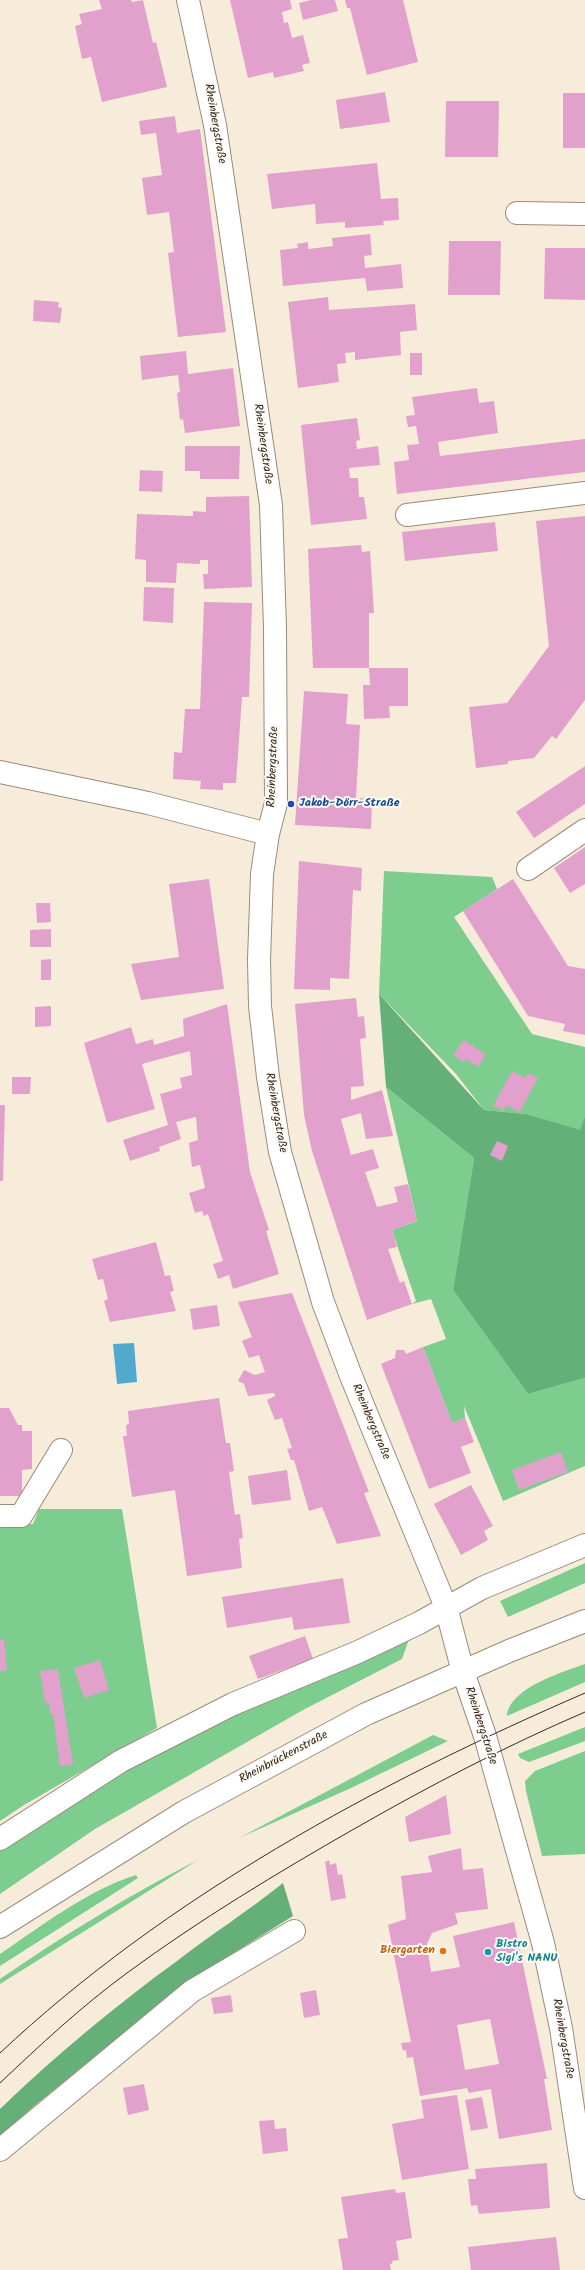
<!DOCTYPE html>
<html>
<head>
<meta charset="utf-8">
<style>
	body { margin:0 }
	canvas { display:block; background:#f7ecda }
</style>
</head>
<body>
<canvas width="585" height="2270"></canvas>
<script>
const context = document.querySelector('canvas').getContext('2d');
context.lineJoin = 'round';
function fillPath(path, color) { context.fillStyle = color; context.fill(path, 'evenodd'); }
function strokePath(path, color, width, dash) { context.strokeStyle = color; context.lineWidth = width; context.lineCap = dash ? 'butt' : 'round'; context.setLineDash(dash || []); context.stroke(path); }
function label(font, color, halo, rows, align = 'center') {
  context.font = font + ' Kalam,sans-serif'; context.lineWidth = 4; context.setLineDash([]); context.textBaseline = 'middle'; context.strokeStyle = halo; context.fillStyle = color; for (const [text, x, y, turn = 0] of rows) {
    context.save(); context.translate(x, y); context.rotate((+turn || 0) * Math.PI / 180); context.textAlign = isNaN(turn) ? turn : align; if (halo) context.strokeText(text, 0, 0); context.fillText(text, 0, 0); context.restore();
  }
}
fillPath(new Path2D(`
	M384,871L492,877L497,889L454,917L532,1034L585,1047V1116L580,1131L526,1114L484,1110L456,1074L379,994Z
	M386,1087L474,1158L453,1290L528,1394L585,1378V1466L503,1501L464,1406L465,1418L452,1423L423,1347L446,1339L431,1299L412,1304L416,1301L392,1230L417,1221Z
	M39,1509H122L157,1728L24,1805L0,1821V1525L33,1524Z
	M585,1563V1583L508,1617L500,1601Z
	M409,1639L402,1659L303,1710L95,1829L0,1894V1849L164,1747Z
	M585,1664V1682L507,1716C509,1688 563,1672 585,1664Z
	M585,1727V1741L529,1762L520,1758L518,1754Z
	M433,1735L448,1741L351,1788L239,1838Z
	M585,1751V1854L542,1856L526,1791L525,1781L535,1771Z
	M198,1860L0,1984V1979C64,1935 129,1895 198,1860Z
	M136,1875L138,1878L0,1966V1954C43,1925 86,1891 136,1875Z`), '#7ccd8e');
fillPath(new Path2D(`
	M379,994L484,1110L526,1114L580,1130L585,1116V1378L528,1394L453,1290L474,1158L386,1087Z
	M283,1883L293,1916L190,1980L34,2106L0,2136V2109C55,2056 115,2006 177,1961C212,1934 248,1911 283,1883Z`), '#65b079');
fillPath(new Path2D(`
	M134,1343L137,1382L117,1384L113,1344Z`), '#51aace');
fillPath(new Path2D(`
	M99,0H131L132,2L143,0L153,43L156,42L167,87L102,102L91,57L82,59L75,26L82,24L79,14L102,9Z
	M230,0H290L292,9L282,12L284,23L288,22L292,38L303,35L310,63L302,65L304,71L274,78L273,72L248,78Z
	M311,0H335L338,11L303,20L299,3Z
	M345,0H403L418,62L367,75L350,8H347Z
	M385,92L390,122L340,129L336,100Z
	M563,93H585V148H563Z
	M446,101H499L498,157H445Z
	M175,116L177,133L200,129L226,332L178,337L168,253L174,252L169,212L147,215L142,178L162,175L156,133L141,135L139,121Z
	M377,163L381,199L398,198L399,220L383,221L384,225L345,228V222L316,224L315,204L272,209L267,174Z
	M370,234L372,255L364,256L365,268L401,264L403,288L367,291L365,278L283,286L280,250L298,248L297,244L308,242V249L333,246L332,238Z
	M449,241H501L500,295H448Z
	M545,248H585V300L544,299Z
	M328,297L329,310L415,304L417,330L400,332L401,355L355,360V352L345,353L346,363L337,364L339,382L298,388L288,302Z
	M34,300L59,302L58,307L62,308L60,323L33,321Z
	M186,351L188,374L233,368L240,426L185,433L183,419L180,420L177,393L180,392L178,375L142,380L140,356Z
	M410,353H422V375H410Z
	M477,388L479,403L494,401L498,433L438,442L440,456L585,439V472L397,494L394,462L409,460L407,445L419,444L416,426L408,427L406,416L415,415L412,397Z
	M357,418L360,440L356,441L357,449L378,446L380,465L349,468L350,478H358L359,497H364L367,519L311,525L301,425Z
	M185,446H240L239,479H200V471H185Z
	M140,470L163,471L162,492L139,491Z
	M249,496L252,587L204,589L203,574H208V560H200V564L177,563L176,583L146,582V560L135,559L137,514L193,516V511L206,512V497Z
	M585,516V700L556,739L552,736L534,758L508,761V764L476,768L469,707L507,703L549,646L536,521Z
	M495,522L498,551L405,561L402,532Z
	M361,545L362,552L370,551L374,613H369V668H408V706H389L390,718L364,719L363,685H370L369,668H313L308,549Z
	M144,587L174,588L173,623L143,621Z
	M204,602L252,603L249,697H242L236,783H223V790L200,789L201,781L173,779L174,752L182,753L185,709H200Z
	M304,691L348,694L346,724L360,725L356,798L372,799L371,829L295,825Z
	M585,766V804L534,838L516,812Z
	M585,847V884L570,893L554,868Z
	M299,861L362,868L361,891L353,890L349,979L330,978V990L294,989Z
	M209,879L224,989L141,1000L131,964L179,957L169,884Z
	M513,879L568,966L585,969V1035L563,1031L565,1024L528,1016L463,911Z
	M36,903H50L51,922L37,923Z
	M51,929V947H30V930Z
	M51,959V980H41V960Z
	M356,998L358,1017L364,1016L366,1038L360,1039L364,1086L351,1087V1100L382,1090L393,1136L366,1139L361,1113L341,1119L351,1155L373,1149L379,1168L365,1172L377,1207L398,1202L394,1187L408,1184L417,1221L392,1230L397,1247L388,1249L400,1283L404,1281L412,1304L367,1320L312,1151L304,1115L295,1004Z
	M227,1004L250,1172L269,1230L266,1231L279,1274L233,1289L229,1275L218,1279L213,1264L223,1261L208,1214L204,1216L202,1211L195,1213L189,1193L205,1188L200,1165L192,1167L189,1143L198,1140L196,1117L176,1122L181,1139L159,1147L160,1151L130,1161L123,1140L168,1125L160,1094L182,1088L180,1078L192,1075L190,1051L142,1064L155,1109L107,1123L84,1043L131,1027L136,1044L153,1039L154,1045L184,1036L183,1019Z
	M51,1006V1026L35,1027V1007Z
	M464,1040L486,1055L478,1067L466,1059L464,1062L453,1055Z
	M512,1071L525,1078L528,1073L538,1078L520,1112L507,1105L504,1110L493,1106Z
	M12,1077H31L30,1094H12Z
	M0,1105H5L3,1181H0Z
	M497,1141L508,1146L502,1161L490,1155Z
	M156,1242L165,1276L170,1275L174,1291L170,1292L176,1311L110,1322L104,1301L108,1299L103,1279L98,1280L92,1259Z
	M292,1293L369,1492L364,1493L381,1536L337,1544L322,1507L309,1511L294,1460H291L287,1449L292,1448L282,1418L275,1420L267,1400L275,1396L274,1393L248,1396L244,1384L238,1381L244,1370L255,1375L265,1372L259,1355L249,1358L242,1341L252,1337L238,1302Z
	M217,1305L220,1326L193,1330L190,1309Z
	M423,1347L452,1423L465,1418L474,1442L461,1447L471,1473L429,1489L381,1364L395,1358L396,1350H404L406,1354Z
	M219,1398L226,1443H230L234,1471L229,1472L235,1515L240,1514L243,1538L239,1539L242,1568L187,1576L175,1490L132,1497L123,1436H127L126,1425L129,1424L128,1411Z
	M0,1408H9L18,1425H22V1431H32V1469L22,1470V1496H0Z
	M561,1452L568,1472L519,1490L512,1470Z
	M287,1470L291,1500L252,1505L248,1476Z
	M471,1485L493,1526L484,1531L488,1540L461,1555L434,1504Z
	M343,1578L350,1623L294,1630L292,1617L227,1628L222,1597Z
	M305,1636L313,1659L258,1679L249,1656Z
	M0,1640H4L7,1670L0,1671Z
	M100,1660L109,1690L84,1698L74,1668Z
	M58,1669L73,1765L60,1766L53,1714H50L49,1703H45L40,1671Z
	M446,1795L451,1834L409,1842L405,1817Z
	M461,1848L463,1870L483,1868L488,1909L455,1913L458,1924L432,1933L427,1944L431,1972L460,1967L453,1936L514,1922L547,2079H544L552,2130L499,2139L491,2089L469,2093L467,2088L420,2096L413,2057L407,2058L406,2050L403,2051L401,2043L411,2042L388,1925L406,1919L401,1876L432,1872L428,1856ZM490,2019L499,2064L465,2070L457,2025Z
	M329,1860L330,1865L336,1863L338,1875L342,1874L346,1898L331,1901L325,1862Z
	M316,1990L320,2015L304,2018L300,1993Z
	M231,1995L233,2012L214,2014L211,1998Z
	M144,2084L149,2110L128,2115L123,2088Z
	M457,2095L469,2169L402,2180L392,2124L424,2118L421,2100Z
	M482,2097L488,2128L471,2131L465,2100Z
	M274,2120L275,2129L286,2128L288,2151L263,2154L259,2121Z
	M547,2163L550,2208L479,2214L477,2205L471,2206L468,2179H476L475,2169Z
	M395,2189L396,2193L405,2192L412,2238L396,2241L399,2260L392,2261L393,2263L390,2264L391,2270H343L338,2239L348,2238L341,2197Z
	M556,2237L560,2270H471L468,2247Z`), '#e2a1cc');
const minor = new Path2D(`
	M188,0L215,125L271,505L275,628L276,803L268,834L262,874L259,960L260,1006L268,1077L280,1152L323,1302L351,1376L446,1607L463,1672L485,1736L543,1943L561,2028L585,2188
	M517,213L585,214
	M407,515L585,493
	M0,772L148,803L268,834
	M528,869L585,830
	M0,1516H21L61,1450
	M0,1839L121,1761L233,1704L358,1652L419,1623L482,1588L585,1545
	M0,2150L192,1991L294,1931`);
const major = new Path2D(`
	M0,1927L184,1812L366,1714L509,1651L585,1621`);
strokePath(minor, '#998b7c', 24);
strokePath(major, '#998b7c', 24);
strokePath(minor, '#fff', 22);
strokePath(major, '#fff', 22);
strokePath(new Path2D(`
	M0,2053C166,1897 377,1783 585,1693
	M0,2083C40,2045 82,2006 127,1973C199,1920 277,1873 354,1829C429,1786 506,1746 585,1712`), '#3b2a1e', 1);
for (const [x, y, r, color] of [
	[291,804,4,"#1a4fb4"],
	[443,1951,4,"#e8710a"],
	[488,1952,4,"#0f9aa8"]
]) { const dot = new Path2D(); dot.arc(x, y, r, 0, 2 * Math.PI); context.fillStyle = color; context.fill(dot); strokePath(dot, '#fdfcf7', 1.5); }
label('12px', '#3b2a1e', '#fdfcf7', [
	["Rheinbergstraße",214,124,80],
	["Rheinbergstraße",262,444,82],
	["Rheinbergstraße",274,767,-88],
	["Rheinbergstraße",275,1113,80],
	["Rheinbergstraße",370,1422,67],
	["Rheinbergstraße",480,1726,72],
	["Rheinbrückenstraße",284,1758,-28],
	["Rheinbergstraße",562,2039,80]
]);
label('bold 12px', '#164399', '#fdfcf7', [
	["Jakob-Dörr-Straße",299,804]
], 'left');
label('bold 12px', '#0d838f', '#fdfcf7', [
	["Bistro",496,1945],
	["Sigi's NANU",496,1959]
], 'left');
label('bold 12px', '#c56008', '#fdfcf7', [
	["Biergarten",435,1951]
], 'right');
</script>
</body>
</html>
